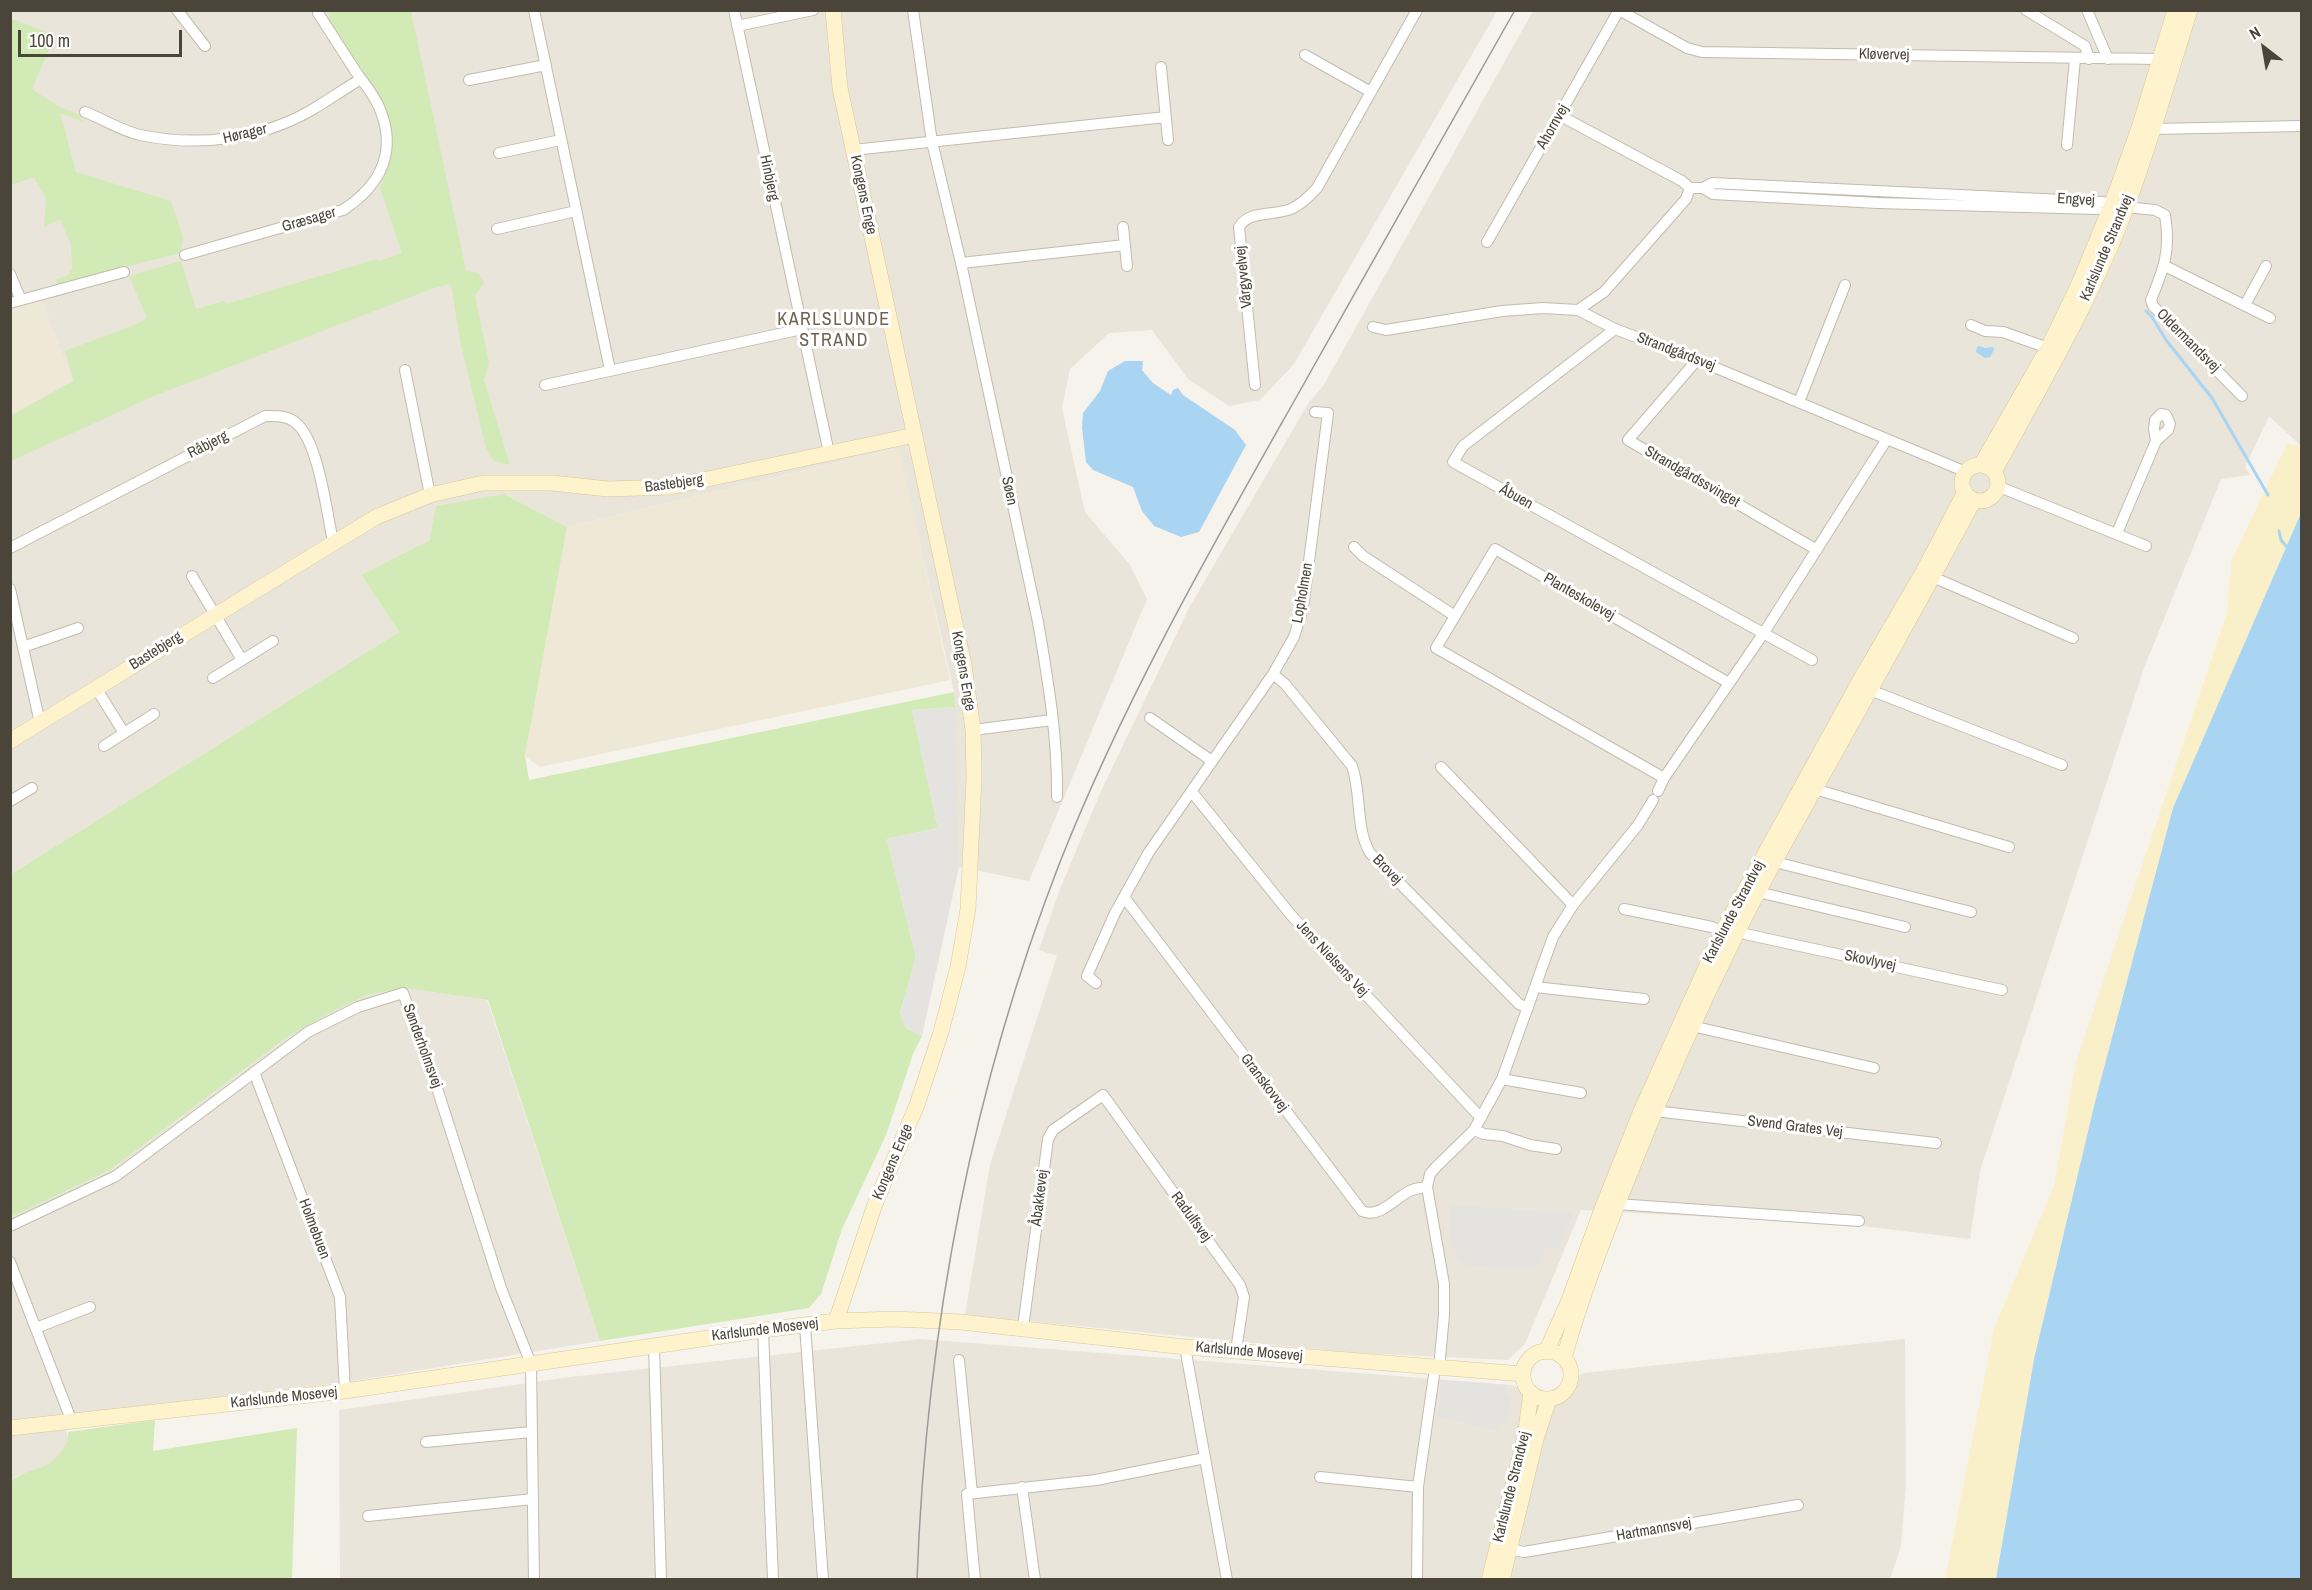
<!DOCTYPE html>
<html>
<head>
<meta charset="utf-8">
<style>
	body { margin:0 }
	#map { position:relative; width:2312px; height:1590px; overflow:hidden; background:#f6f3ec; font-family:"Archivo Narrow",sans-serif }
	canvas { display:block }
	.frame { position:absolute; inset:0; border:12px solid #4b4439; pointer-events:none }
	.north { position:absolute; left:2234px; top:18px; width:60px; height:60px; -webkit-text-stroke:4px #fff; paint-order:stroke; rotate:329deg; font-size:16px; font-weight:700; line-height:24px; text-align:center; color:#4b4439 }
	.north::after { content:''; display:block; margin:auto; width:21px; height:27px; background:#4b4439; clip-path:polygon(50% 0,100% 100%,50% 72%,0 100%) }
	.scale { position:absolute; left:18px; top:30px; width:164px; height:27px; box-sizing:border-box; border:3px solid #4b4439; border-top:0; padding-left:8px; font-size:18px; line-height:21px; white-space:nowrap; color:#4b4439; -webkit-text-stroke:4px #fff; paint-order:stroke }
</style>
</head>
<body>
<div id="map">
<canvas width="2312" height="1590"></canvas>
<div class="frame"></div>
<div class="north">N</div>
<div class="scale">100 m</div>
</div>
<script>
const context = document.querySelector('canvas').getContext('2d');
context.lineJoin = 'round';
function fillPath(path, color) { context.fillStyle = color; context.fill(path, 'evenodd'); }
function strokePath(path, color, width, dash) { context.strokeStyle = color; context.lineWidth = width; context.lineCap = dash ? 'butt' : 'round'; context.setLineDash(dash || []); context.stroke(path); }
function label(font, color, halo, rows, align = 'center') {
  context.font = font + ' "Archivo Narrow",sans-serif'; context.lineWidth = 6; context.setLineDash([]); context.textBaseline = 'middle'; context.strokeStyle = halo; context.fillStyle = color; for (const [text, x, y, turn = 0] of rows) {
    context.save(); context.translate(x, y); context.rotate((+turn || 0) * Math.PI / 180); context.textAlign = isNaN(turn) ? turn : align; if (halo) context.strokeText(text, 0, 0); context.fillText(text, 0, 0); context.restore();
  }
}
fillPath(new Path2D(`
	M11,11H1497L1294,364L1260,400L1229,406L1188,379L1152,330L1109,333L1070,369L1062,408L1085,512L1130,565L1147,599L1029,881L959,867L954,692L898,448L567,527L504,494L430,540L361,575L399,632L11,874Z
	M1533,11H2301V446L2269,416L2245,467L2250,475L2221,479L2144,668L1980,1171L1970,1239L1854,1225L1581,1210L1525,1344L1508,1360L1357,1353L965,1315L990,1165L1057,956L1039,950L1060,889L1101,791L1190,606L1309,402L1323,386Z
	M404,988L487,1000L600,1341L353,1381L62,1416L69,1440L57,1459L47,1466L17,1476L11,1482V1217L110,1170L286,1038L328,1014L367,995Z
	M921,1339L1512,1385L1544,1399L1583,1373L1905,1339L1906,1484L1901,1546L1890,1579L340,1580L339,1410L570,1377Z`), '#eae5da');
fillPath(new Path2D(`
	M42,300L73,380L11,415V308Z
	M899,448L950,680L540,767L525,756L567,527Z`), '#efe8d6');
fillPath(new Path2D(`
	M328,11H411L466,271L478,273L484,283L475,296L489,363L484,380L510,465L494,461L486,448L460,341L451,284L434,288L154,396L11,461L10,416L74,381L65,351L134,325L147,318L129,276L181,261L196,309L224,301L226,304L377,259L379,261L402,253L380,188L391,157L392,141L387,114L370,83L330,24Z
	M10,18L55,35L32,89L56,105L79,115L83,122L60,113L76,172L171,201L183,237L180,253L58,284L56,279L67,276L72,269L71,244L60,219L44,227L46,199L34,177L12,185L10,158Z
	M504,494L567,527L525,756L529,780L954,692L955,707L912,710L938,828L887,839L916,957L900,1013L906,1028L922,1036L913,1054L886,1135L842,1229L821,1294L809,1308L600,1341L488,1000L404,988L367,995L328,1014L286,1038L110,1170L11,1217V874L399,632L361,575L430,540L436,506Z
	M155,1420L153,1451L297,1428L292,1579H11V1482C27,1466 48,1473 62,1450C67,1443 69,1440 68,1432Z`), '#d2eab5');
fillPath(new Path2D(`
	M2287,444L2301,446V513L2173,808L2096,1098L2034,1359L1996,1579L1945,1580L1994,1329L2054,1186L2076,1063L2227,612L2231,562Z`), '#f9efc9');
fillPath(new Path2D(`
	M955,707L959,867L922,1036L906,1028L900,1013L916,957L887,839L938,828L912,710Z
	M1449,1205L1574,1213L1557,1249L1547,1246L1537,1267L1532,1269L1469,1266L1459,1262L1451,1239Z
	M1441,1380L1506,1385L1505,1396L1511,1397L1506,1424H1500L1498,1432L1437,1416Z`), '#e5e3e0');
fillPath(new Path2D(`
	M1980,346L1985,348L1993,347L1994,350L1990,357L1985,358L1976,352L1977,347Z
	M1125,361H1143L1142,370L1153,383L1171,395L1173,390L1178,388L1183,395L1235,430L1246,445L1199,532L1181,537L1154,526L1142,511L1133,487L1093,470L1086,462L1082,428L1083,413L1100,391L1108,371Z
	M2301,513V1579H1996L2034,1359L2096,1098L2173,808Z`), '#a9d4f2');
strokePath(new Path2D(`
	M2146,311L2152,317L2166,340L2212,398L2268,495
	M2279,531L2281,540L2286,546`), '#a9d4f2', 3);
const street = new Path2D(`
	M177,10L205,46
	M534,10L610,370
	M734,10L829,453
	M913,10L932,142L961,263L1038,622C1048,680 1058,739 1057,797
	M1619,10L1687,48L1702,52L2159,59
	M2026,10L2085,46L2089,59
	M2087,10L2108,59
	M737,26L813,10
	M1305,55L1371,92
	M1161,67L1168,140
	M469,80L546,65
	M85,112C103,119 122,131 140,135C198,147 258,140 310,111C327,101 344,89 361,79
	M1559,115L1682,181L1690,188
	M2153,129L2302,126
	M2067,145L2075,59
	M853,150L1166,117
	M499,153L561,140
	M1703,188L1713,194L1878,203L2097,209
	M2126,207L2155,210L2165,215C2171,250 2164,268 2151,300L2153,306L2242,396
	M1123,227L1127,266
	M497,229L576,211
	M1487,242L1619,10
	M185,255L343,210C381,185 398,151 379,107C374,95 364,83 356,72C343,52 331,33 318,13L319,10
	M961,263L1125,245
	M2165,266L2270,318
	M10,274L21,300
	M10,303L124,272
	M2245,305L2266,266
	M1578,310L1604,292L1686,199L1690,188H1703L1712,183L2104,202L2111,206
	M1971,325L1985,331L2003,332L2048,348
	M1373,327L1386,330L1502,311L1543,308L1578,310L1615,329L1697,360L1966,472
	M1615,329L1463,446L1453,462L1812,660
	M1697,360L1628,440L1817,550
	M405,370L430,495
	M545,385L802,329
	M1255,385L1239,227C1249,210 1274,216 1291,209C1302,204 1309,197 1317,188L1417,10
	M1799,402L1845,285
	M1997,486L2146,546
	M2117,533L2156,441L2168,430L2170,424L2166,415L2161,414L2155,420L2154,429L2156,441
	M1354,547L1363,556L1455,616
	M10,548L265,416C276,416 287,415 296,423C318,440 327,513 333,542
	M1928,575L2073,638
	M192,576L242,660
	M10,589L40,723
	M23,647L78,628
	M1273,674L1285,684L1352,766C1362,795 1355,827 1370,853L1519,1004L1528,1008
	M213,678L273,641
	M96,688L124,733
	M1870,690L2062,765
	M1150,718L1212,761
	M973,730L1052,720
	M104,746L154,714
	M1441,767L1573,905
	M1664,778L1436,648L1495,549L1729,683
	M1815,789L2009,847
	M1658,791L1664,778L1763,634L1887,439
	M1192,792L1291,915L1481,1118
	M10,801L32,788
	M1775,862L1971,912
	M1758,892L1905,927
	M1124,897L1362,1211C1381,1219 1396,1196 1412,1190C1417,1188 1422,1188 1427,1187
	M1624,909L1712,927L1722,932
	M1738,930L1745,934L2002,990
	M1096,983L1087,976L1115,913L1149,852L1273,674L1294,637L1303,608L1328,413L1315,412
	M1535,987L1644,999
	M1692,1026L1874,1068
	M254,1072L340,1297L345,1391
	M1502,1079L1581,1093
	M1654,1111L1936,1143
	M1474,1130L1484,1134L1503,1136L1530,1145L1556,1149
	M1617,1204L1859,1221
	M10,1226L116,1176L308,1032L358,1007L403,993L428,1060L501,1288L531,1364L534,1580
	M10,1262L72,1422
	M805,1325L823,1580
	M36,1328L90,1307
	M1023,1328L1048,1139L1053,1130L1103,1095L1240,1285L1244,1297L1236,1351
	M763,1330L773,1580
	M654,1346L661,1580
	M1185,1347L1227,1580
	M959,1360L972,1493
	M1439,1368L1444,1315V1284L1427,1187L1430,1174L1436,1167L1474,1130L1502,1079L1553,937L1573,905L1638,825L1653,800
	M426,1442L531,1432
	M1320,1477L1418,1487
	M1022,1487L1035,1580
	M368,1516L533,1499
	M1510,1549L1524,1552L1798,1505
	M975,1580L967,1494L1096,1480L1205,1458
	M1417,1580L1418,1487L1435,1368`);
const secondary = new Path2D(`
	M833,10L840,88L964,665L973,730L974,778L968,909L958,967L941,1032L917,1105L875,1204L836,1321
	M1981,465L2048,348L2078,286L2111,206L2139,128L2175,10
	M1962 483a18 18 0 1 1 36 0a18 18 0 1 1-36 0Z
	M1994,472C2041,385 2092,299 2127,206C2151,142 2169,76 2190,10
	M10,741L376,517L430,495L483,483H552L608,489L670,487L915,435
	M1523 1375a24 24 0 1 1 48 0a24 24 0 1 1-48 0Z
	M1546,1352L1569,1300L1602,1209L1641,1111L1722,932L1859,682L1923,572L1965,492
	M1564,1358C1581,1297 1604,1237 1628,1178C1661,1094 1697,1013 1737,933C1762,882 1790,834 1817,785C1870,690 1923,596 1974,500
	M10,1428L345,1391L763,1330L836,1321L894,1319L961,1322L1185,1347L1523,1374
	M1489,1580L1525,1437L1531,1393
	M1502,1580L1536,1439L1549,1399`);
strokePath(street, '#c2bbae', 12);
strokePath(secondary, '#d6c79b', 16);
strokePath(street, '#fff', 10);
strokePath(secondary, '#fff3cd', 15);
strokePath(new Path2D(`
	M917,1580C926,1334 971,1091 1060,862C1122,705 1205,559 1288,412C1364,278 1438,144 1515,10`), '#9a9a9a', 1.5);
label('15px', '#4b4439', '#fff', [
	["Kløvervej",1884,55,1],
	["Ahornvej",1553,127,-60],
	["Hørager",245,134,-13],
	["Hinbjerg",769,178,78],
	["Kongens Enge",863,195,78],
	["Engvej",2076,200,3],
	["Græsager",309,220,-16],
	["Karlslunde Strandvej",2107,248,-67],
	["Vårgyvelvej",1244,277,-96],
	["Oldermandsvej",2188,341,45],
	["Strandgårdsvej",1676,352,21],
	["Råbjerg",208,445,-27],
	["Strandgårdssvinget",1692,477,30],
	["Bastebjerg",674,484,-8],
	["Søen",1009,491,78],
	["Åbuen",1516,497,29],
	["Lopholmen",1303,593,-80],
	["Planteskolevej",1579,597,30],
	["Bastebjerg",156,651,-32],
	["Kongens Enge",963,671,80],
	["Brovej",1387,870,46],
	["Karlslunde Strandvej",1734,912,-62],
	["Jens Nielsens Vej",1332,959,47],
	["Skovlyvej",1870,961,12],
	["Sønderholmsvej",422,1046,70],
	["Granskovvej",1264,1083,53],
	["Svend Grates Vej",1795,1127,7],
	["Kongens Enge",893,1162,-67],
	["Åbakkevej",1040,1198,-83],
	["Radulfsvej",1191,1217,54],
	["Holmebuen",314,1229,69],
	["Karlslunde Mosevej",765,1330,-7],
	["Karlslunde Mosevej",1249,1352,5],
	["Karlslunde Mosevej",284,1398,-6],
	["Karlslunde Strandvej",1512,1487,-76],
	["Hartmannsvej",1654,1530,-10]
]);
context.letterSpacing = '1.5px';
label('18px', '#6e6250', '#fff', [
	["KARLSLUNDE",834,320],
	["STRAND",834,341]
]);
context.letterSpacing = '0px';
</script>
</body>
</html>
